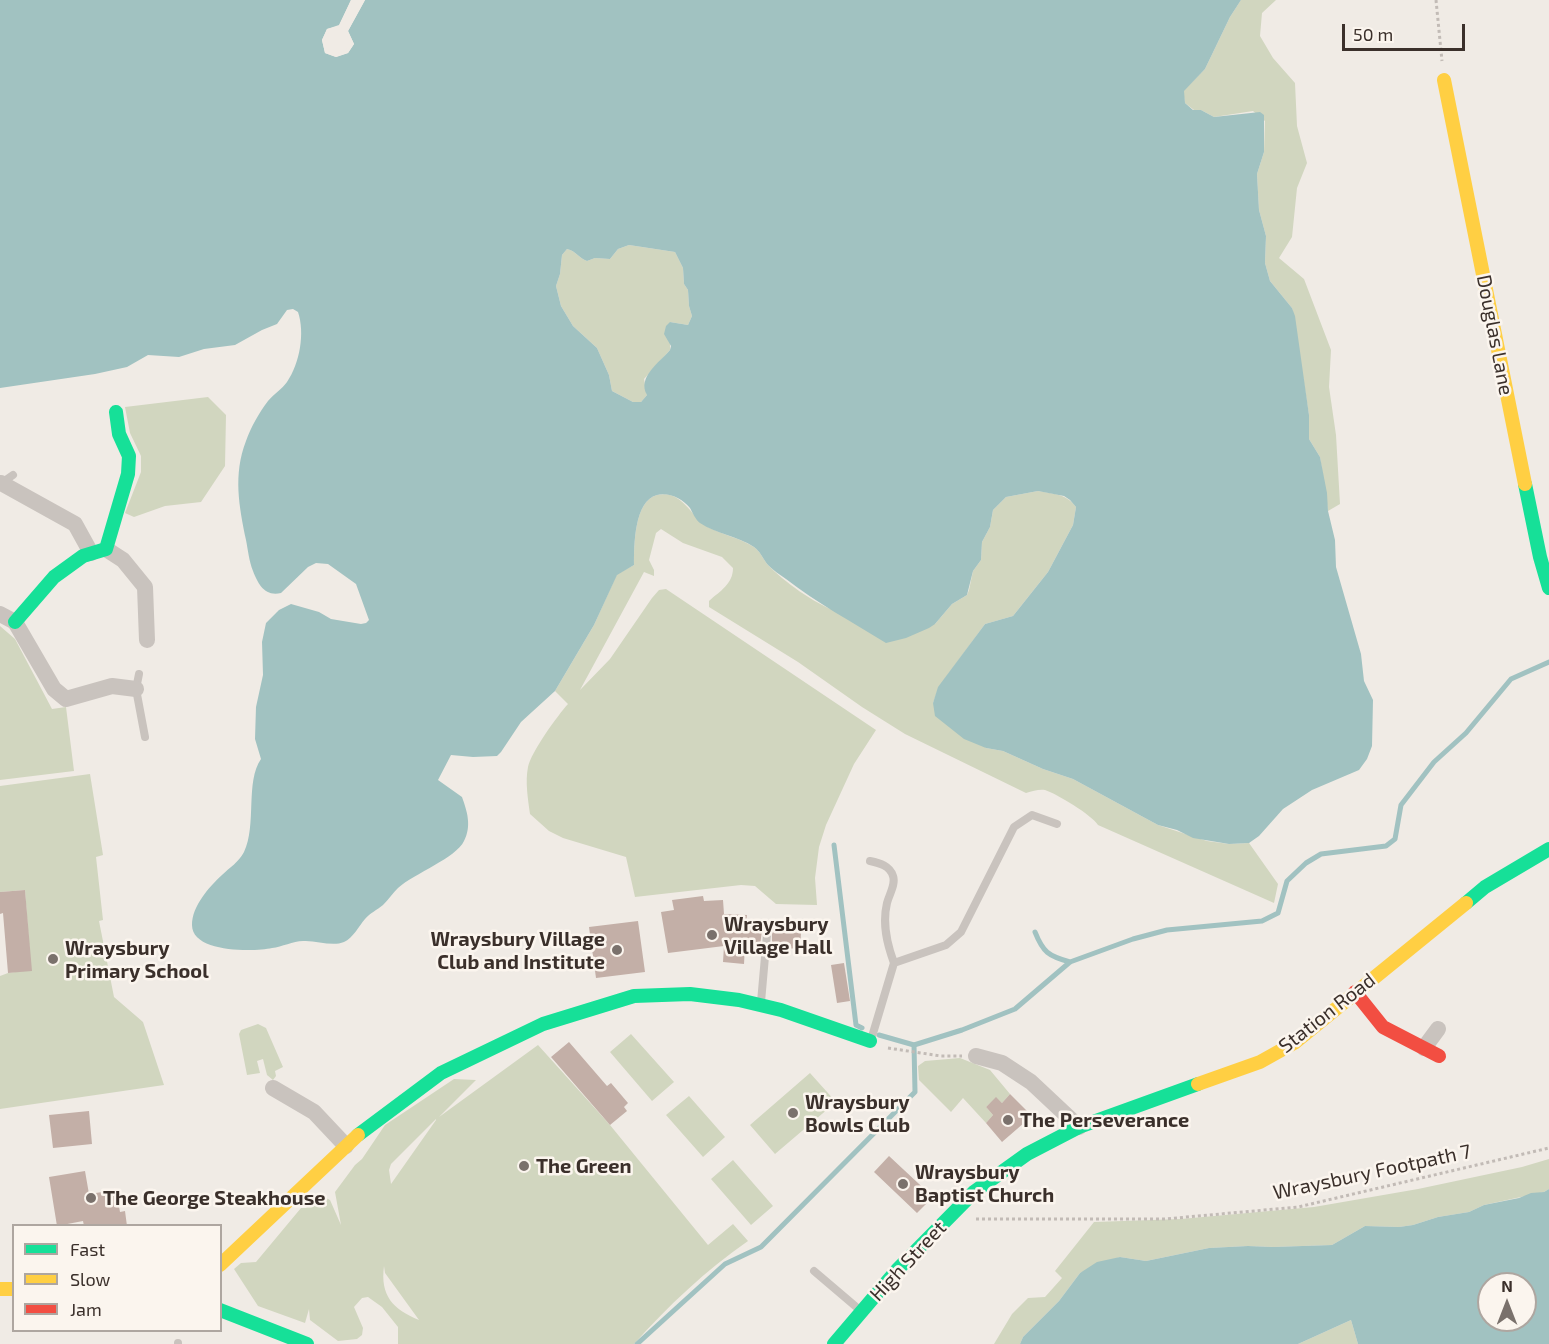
<!DOCTYPE html>
<html>
<head>
<meta charset="utf-8">
<style>
	body { margin:0 }
	#map { position:relative; width:1549px; height:1344px; overflow:hidden; background:#f0ebe5; font-family:"Exo 2",sans-serif }
	canvas { display:block }
	.legend { position:absolute; left:12px; top:1224px; width:210px; height:108px; box-sizing:border-box; background:#fbf5ee; border:2px solid #aea6a0; margin:0; padding:8px 10px; list-style:none; font-size:18px; color:#3b302b }
	.legend li { display:flex; align-items:center; gap:12px; height:30px }
	.legend b { width:30px; border:2px solid #aea6a0 }
	.north { position:absolute; left:1477px; top:1272px; width:60px; height:60px; box-sizing:border-box; background:#fbf5ee; border:2px solid #aea6a0; border-radius:50%; rotate:0deg; font-size:16px; font-weight:700; line-height:24px; text-align:center; color:#3b302b }
	.north::after { content:''; display:block; margin:auto; width:21px; height:27px; background:#7a716c; clip-path:polygon(50% 0,100% 100%,50% 72%,0 100%) }
	.scale { position:absolute; left:1342px; top:24px; width:123px; height:27px; box-sizing:border-box; border:3px solid #3b302b; border-top:0; padding-left:8px; font-size:18px; line-height:21px; white-space:nowrap; color:#3b302b; -webkit-text-stroke:4px #fbf5ee; paint-order:stroke }
</style>
</head>
<body>
<div id="map">
<canvas width="1549" height="1344"></canvas>
<ul class="legend">
<li><b style="height:8px;background:#16e098"></b>Fast</li>
<li><b style="height:8px;background:#ffcf43"></b>Slow</li>
<li><b style="height:8px;background:#f24e42"></b>Jam</li>
</ul>
<div class="north">N</div>
<div class="scale">50 m</div>
</div>
<script>
const context = document.querySelector('canvas').getContext('2d');
context.lineJoin = 'round';
function fillPath(path, color) { context.fillStyle = color; context.fill(path, 'evenodd'); }
function strokePath(path, color, width, dash) { context.strokeStyle = color; context.lineWidth = width; context.lineCap = dash ? 'butt' : 'round'; context.setLineDash(dash || []); context.stroke(path); }
function label(font, color, halo, rows, align = 'center') {
  context.font = font + ' "Exo 2",sans-serif'; context.lineWidth = 5; context.setLineDash([]); context.textBaseline = 'middle'; context.strokeStyle = halo; context.fillStyle = color; for (const [text, x, y, turn = 0] of rows) {
    context.save(); context.translate(x, y); context.rotate((+turn || 0) * Math.PI / 180); context.textAlign = isNaN(turn) ? turn : align; if (halo) context.strokeText(text, 0, 0); context.fillText(text, 0, 0); context.restore();
  }
}
fillPath(new Path2D(`
	M1241,0H1276L1262,13L1260,36L1273,58L1295,83L1297,126L1307,163L1297,188L1292,237L1279,258L1304,279L1331,350L1329,387L1336,435L1340,504L1328,511L1320,457L1309,439V415L1292,308L1270,281L1265,263L1266,236L1259,210L1257,174L1264,152L1265,121L1253,111L1214,117L1201,110H1194L1185,103L1183,91L1205,69L1230,17Z
	M629,245L675,252L683,268L684,284L688,290L689,306L692,316L688,325L670,322V350L644,379L647,395L641,402H633L612,391L609,375L597,348L573,326L561,306L556,286L560,274L562,255L567,249C576,251 579,258 587,261L595,258L610,259L618,249Z
	M208,397L226,415L225,466L201,502L165,506L134,517L125,513L141,472V456L130,433L125,407Z
	M1038,491C1054,494 1067,494 1076,507L1073,525L1048,572L1013,616L985,624L939,687L933,703L986,748L1003,751L1043,769L1073,779L1158,825L1207,841L1229,844L1249,843L1278,884L1274,903L1098,825C1092,815 1057,794 1045,790C1039,789 1033,791 1026,793L905,734L862,707L798,662L709,607V601C720,591 733,584 733,568L722,557L683,543L661,529L656,533L649,560L654,570V576L644,572L580,690L610,659L652,598L659,590L666,589L876,730L854,764L826,825L819,847L815,878L817,905L776,904L755,886L741,885L635,897L626,857L563,838L549,831L530,814C528,799 525,782 528,767C531,752 558,715 568,704L555,691L594,625L617,574L634,565C634,546 634,501 657,495C683,489 691,518 708,527C723,535 740,538 754,547C760,551 763,559 768,565C783,581 815,604 836,611C845,614 857,614 867,615C890,618 913,621 935,624L952,604L967,595L969,590L973,571L981,560L982,542L990,527L993,510L1006,497Z
	M0,626L15,639L52,709L66,707L74,771L0,780Z
	M90,774L103,855L96,857L103,920L99,921L114,997L143,1022L164,1085L0,1109V976L8,973L31,970L25,890L0,892V786Z
	M258,1024L266,1028L283,1067L275,1071L276,1076L273,1080L267,1075L263,1059L257,1061L260,1073L247,1075L239,1034L241,1030Z
	M631,1034L674,1082L652,1101L610,1052Z
	M538,1045L610,1125L708,1245L733,1224L748,1241C706,1270 668,1306 634,1344H398V1327L382,1307L368,1297L362,1298L354,1307L363,1328L362,1335L357,1339L338,1341L310,1320L309,1309L305,1323L258,1306L234,1269L241,1263L256,1262L301,1208H306L317,1193L330,1200L341,1225L335,1192L355,1165L362,1159L385,1125L454,1079L476,1080L439,1117ZM436,1119V1120L391,1184L389,1170L391,1164ZM384,1266L385,1273L419,1320C393,1309 380,1296 384,1266Z
	M960,1058L990,1070L1010,1094L1002,1103L996,1098L986,1107L993,1115L986,1123L963,1098L951,1112L919,1080L918,1066L925,1061Z
	M810,1073L836,1102L775,1154L750,1125Z
	M689,1096L725,1137L703,1157L666,1115Z
	M1549,1159V1189L1544,1192L1484,1205L1469,1212L1438,1217L1413,1225L1399,1227L1365,1226L1332,1245L1273,1247L1248,1246L1209,1248L1146,1261L1120,1257L1080,1273L1059,1301L1023,1337L1020,1344H994L1012,1314L1028,1298L1045,1297L1062,1278L1055,1271L1094,1222L1181,1219L1314,1207L1418,1189L1522,1167Z
	M733,1160L773,1206L751,1225L711,1179Z
	M1351,1320L1358,1344H1298Z`), '#d1d6bf');
fillPath(new Path2D(`
	M0,0H351L339,26L327,29L322,40L325,53L336,57L348,53L354,44L348,31L365,0H1241L1230,17L1205,69L1184,91L1185,103L1193,110H1201L1214,117L1260,112L1264,115V152L1257,174L1259,210L1266,236L1265,263L1270,281L1292,308L1295,316L1309,415V439L1320,457L1327,493L1328,511L1335,540L1336,567L1361,654L1364,681L1373,700L1372,746L1367,759L1359,770L1312,790L1283,809L1259,836L1249,843L1229,844L1193,838L1177,830L1158,825L1073,779L1043,769L1003,751L986,748L964,739L935,716L933,703L938,687L985,624L1013,616L1048,572L1073,525L1076,507L1070,500L1064,496L1038,491L1006,497L993,510L990,527L982,542L981,560L973,571L967,595L952,604L935,624L929,628L906,638L886,643C852,622 817,603 786,579C780,575 773,570 768,565C763,559 760,551 754,547C738,536 716,534 700,523C695,519 693,513 690,508C683,499 669,492 657,495C634,501 634,546 634,565L617,575L594,625L555,691L521,722L501,752L497,756L473,757L451,755L438,780L462,797C467,811 472,826 464,841C456,858 415,873 398,888C393,893 388,900 383,905C377,910 370,913 365,919C359,926 353,938 344,942C332,947 316,940 303,941C293,941 282,947 272,948C254,952 192,953 192,925C192,906 209,887 222,875C229,868 239,862 244,852C257,825 245,782 261,759L255,739L256,707L263,675L262,642L266,623L279,610L291,604L319,612L331,619L361,624L366,623L369,620L356,584L328,564L316,563L308,567L281,593C265,597 258,584 253,571C249,561 248,550 246,540C239,506 233,475 246,441C251,427 259,413 268,401C274,394 282,389 287,382C300,363 305,333 298,312L293,309L287,310L277,324L262,330L235,345L204,349L179,357L148,355L127,367L95,374L0,388ZM629,245L675,252L683,268L684,284L688,290L689,306L692,316L688,325L670,322L666,326L664,334L671,346L670,350C659,363 637,377 647,395L641,402H633L612,391L609,375L597,348L573,326L561,306L556,286L560,274L562,255L567,249C576,251 579,258 587,261L595,258L610,259L618,249Z
	M1549,1189V1344H1358L1351,1320L1298,1344H1020L1023,1337L1059,1301L1080,1273L1097,1262L1120,1257L1146,1261L1209,1248L1248,1246L1273,1247L1332,1245L1365,1226L1399,1227L1413,1225L1438,1217L1469,1212L1484,1205L1519,1198L1531,1193L1544,1192ZM1489,1284H1525V1320H1489Z`), '#a1c2c1');
fillPath(new Path2D(`
	M351,0L354,1L342,27L329,32L325,41L327,51L336,54L346,50L351,43L345,30L362,0H365L348,31L354,44L348,53L336,57L325,53L322,40L327,29L339,25Z`), '#f0ebe5');
strokePath(new Path2D(`
	M834,845L856,1025L862,1028
	M1035,932C1043,952 1048,956 1070,962
	M879,1035L914,1045L962,1030L1015,1009L1070,962L1133,939L1167,930L1262,921L1278,913L1287,881L1306,863L1321,854L1386,846L1395,839L1401,805L1434,762L1466,733L1511,679L1549,662
	M637,1344L725,1264L761,1247L915,1092L914,1045`), '#a1c2c1', 5);
fillPath(new Path2D(`
	M25,890L32,971L8,973L3,913L0,914V892Z
	M703,896L704,901L723,900L724,914L747,915L746,925H760L759,930H762L760,946H745L744,964L723,962L724,946L668,953L661,912L674,910L672,900Z
	M638,921L645,972L596,978L589,927Z
	M772,931L801,933L800,949L772,947Z
	M844,963L850,1001L837,1003L831,965Z
	M569,1042L607,1086L611,1083L628,1103L624,1107L627,1111L610,1125L551,1057Z
	M1010,1094L1032,1116L1002,1142L986,1123L993,1115L986,1107L996,1097L1002,1103Z
	M89,1111L92,1144L53,1148L49,1115Z
	M889,1156L933,1197L917,1213L874,1172Z
	M85,1171L89,1194L116,1190L120,1212L125,1211L127,1226H84L83,1221L57,1226L49,1177Z`), '#c3afa7');
strokePath(new Path2D(`
	M1436,0L1442,61
	M888,1048L941,1056H962
	M976,1219H1165L1298,1207L1549,1148`), '#c2bbb6', 3, [3, 3]);
strokePath(new Path2D(`
	M0,484L13,475
	M139,674L136,689L145,737
	M870,861C880,863 890,866 893,876C896,884 889,895 887,903C882,924 887,944 894,963
	M761,1002L767,934
	M871,1040L894,963L946,945L961,932L1014,827L1032,815L1057,824
	M814,1271L861,1311
	M178,1343V1344`), '#c9c3be', 8);
strokePath(new Path2D(`
	M1,483L75,524L91,553
	M106,549L123,560L145,587L147,640
	M0,614L15,622L54,689L66,699L112,686L136,689
	M1424,1048L1438,1029
	M976,1056L1002,1063L1031,1082L1079,1127
	M273,1088L314,1112L346,1146`), '#c9c3be', 16);
strokePath(new Path2D(`
	M1525,484L1540,557L1549,588
	M15,622L54,577L83,556L106,549L128,474L129,456L119,434L116,412
	M1466,903L1485,887L1549,849
	M358,1135L441,1073L543,1024L634,996L690,994L739,1000L781,1010L870,1041
	M220,1310L307,1344
	M834,1344L897,1270L974,1192L1027,1154L1079,1127L1198,1084`), '#16e098', 14);
strokePath(new Path2D(`
	M1444,80L1525,484
	M1198,1084L1260,1062L1294,1043L1466,903
	M220,1265L358,1135
	M0,1289H14`), '#ffcf43', 14);
strokePath(new Path2D(`
	M1355,992L1383,1027L1439,1056`), '#f24e42', 14);
for (const [x, y, r, color] of [
	[712,935,6,"#7a716c"],
	[617,950,6,"#7a716c"],
	[53,959,6,"#7a716c"],
	[793,1113,6,"#7a716c"],
	[1008,1120,6,"#7a716c"],
	[524,1166,6,"#7a716c"],
	[903,1184,6,"#7a716c"],
	[91,1198,6,"#7a716c"]
]) { const dot = new Path2D(); dot.arc(x, y, r, 0, 2 * Math.PI); context.fillStyle = color; context.fill(dot); strokePath(dot, '#fbf5ee', 2); }
label('20px', '#3b302b', '#fbf5ee', [
	["Douglas Lane",1495,335,79],
	["Station Road",1327,1013,-38],
	["Wraysbury Footpath 7",1372,1172,-12],
	["High Street",908,1261,-47]
]);
label('bold 20px', '#3b302b', '#fbf5ee', [
	["Wraysbury",724,924],
	["Village Hall",724,947],
	["Wraysbury Village",605,939,"right"],
	["Club and Institute",605,962,"right"],
	["Wraysbury",65,948],
	["Primary School",65,971],
	["Wraysbury",805,1102],
	["Bowls Club",805,1125],
	["The Perseverance",1020,1120],
	["The Green",536,1166],
	["Wraysbury",915,1172],
	["Baptist Church",915,1195],
	["The George Steakhouse",103,1198]
], 'left');
</script>
</body>
</html>
